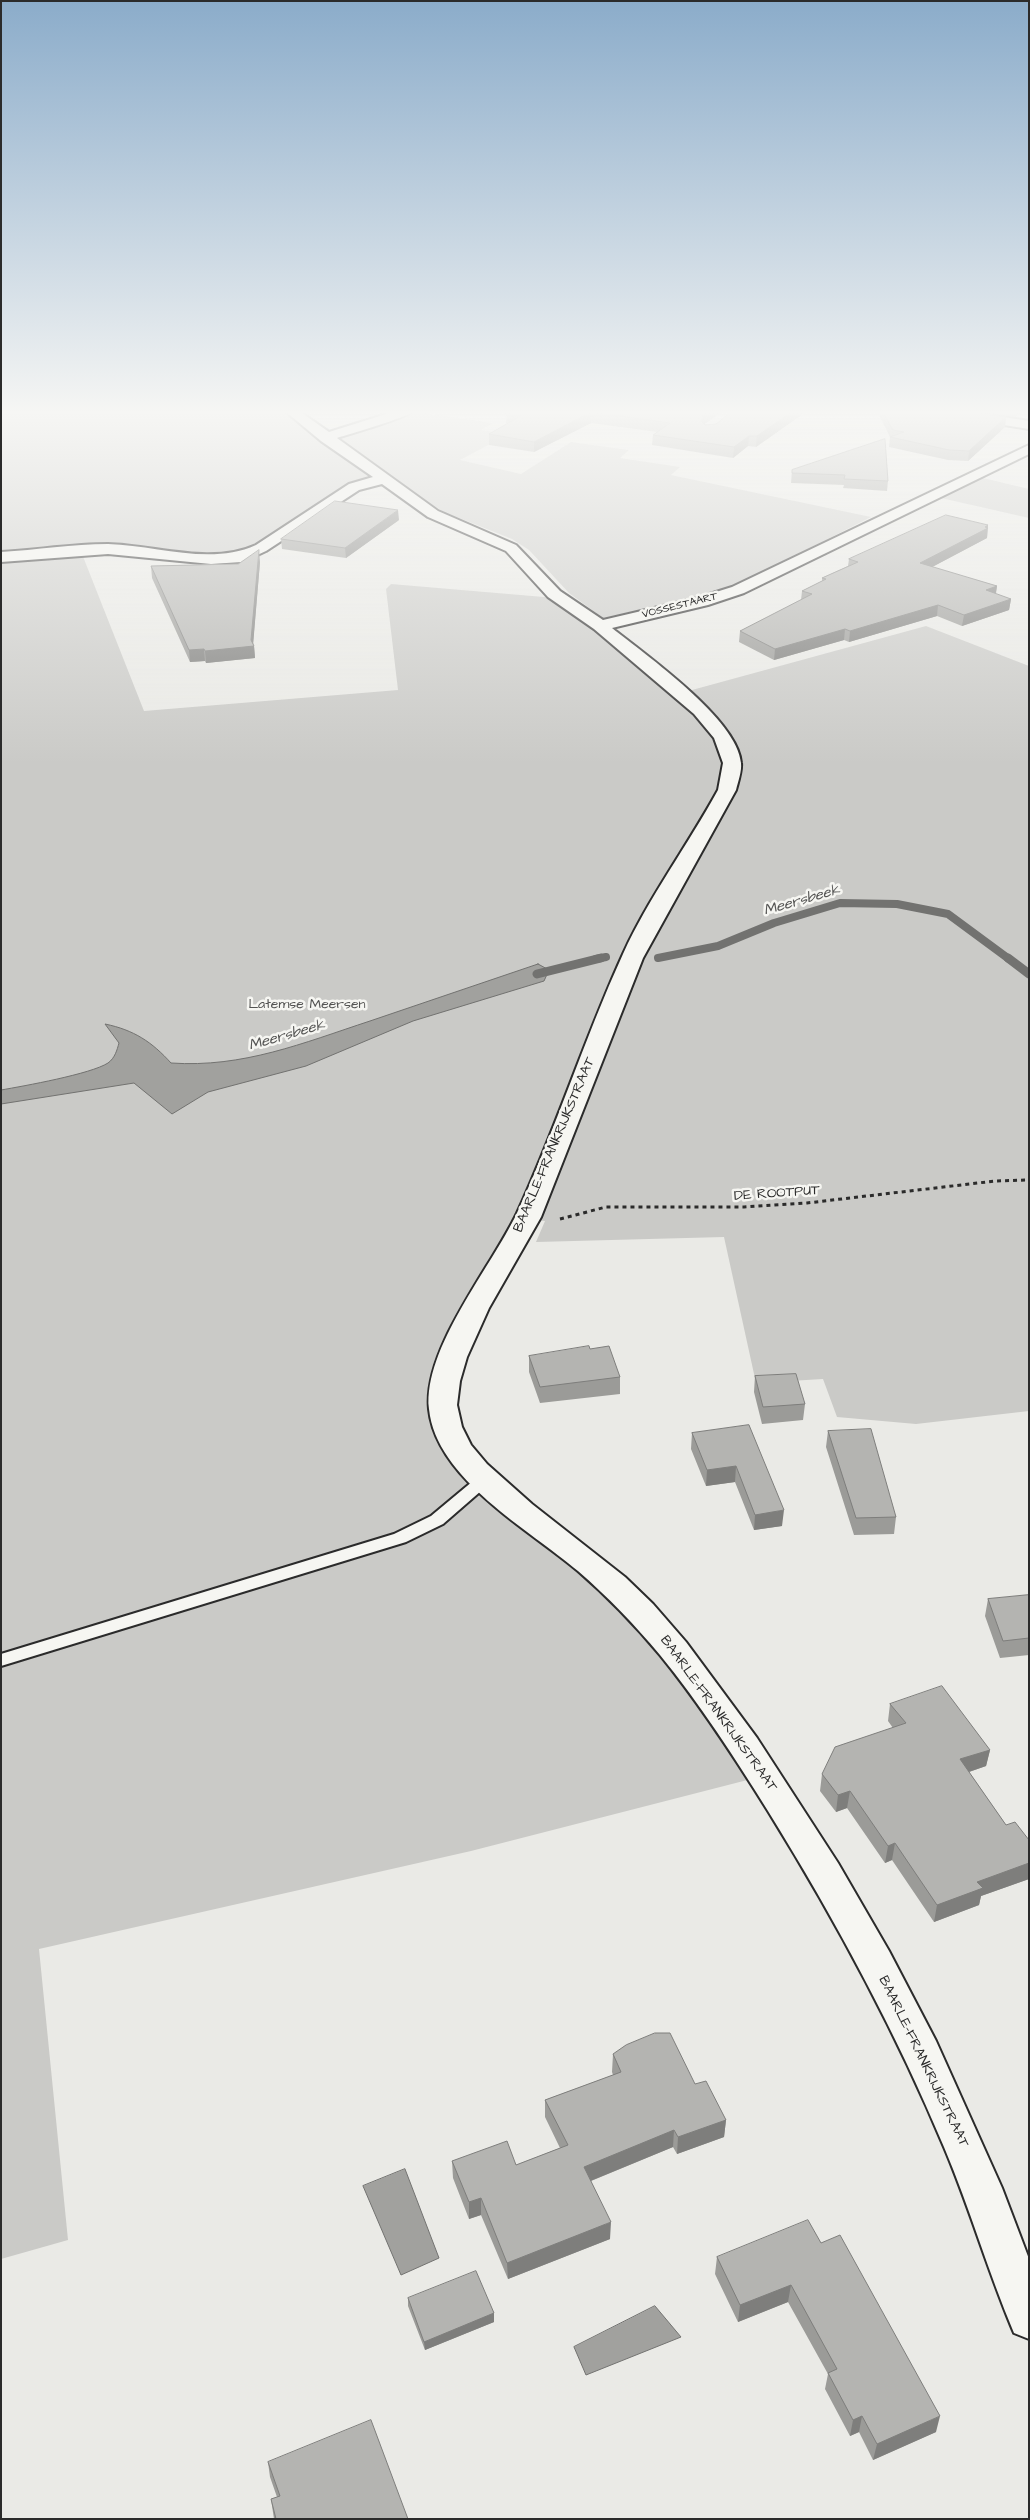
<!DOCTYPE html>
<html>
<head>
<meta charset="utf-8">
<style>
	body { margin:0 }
	#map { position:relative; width:1030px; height:2520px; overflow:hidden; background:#eaeae6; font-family:"Architects Daughter",sans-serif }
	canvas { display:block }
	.frame { position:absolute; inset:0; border:2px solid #2b2b2b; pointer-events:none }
</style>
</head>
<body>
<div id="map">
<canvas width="1030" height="2520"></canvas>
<div class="frame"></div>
</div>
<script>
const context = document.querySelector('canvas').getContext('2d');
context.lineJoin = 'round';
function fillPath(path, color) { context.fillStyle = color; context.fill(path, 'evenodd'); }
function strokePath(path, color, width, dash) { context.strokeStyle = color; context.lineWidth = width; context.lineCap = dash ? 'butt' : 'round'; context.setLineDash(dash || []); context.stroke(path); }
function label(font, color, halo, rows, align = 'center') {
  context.font = font + ' "Architects Daughter",sans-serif'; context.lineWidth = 5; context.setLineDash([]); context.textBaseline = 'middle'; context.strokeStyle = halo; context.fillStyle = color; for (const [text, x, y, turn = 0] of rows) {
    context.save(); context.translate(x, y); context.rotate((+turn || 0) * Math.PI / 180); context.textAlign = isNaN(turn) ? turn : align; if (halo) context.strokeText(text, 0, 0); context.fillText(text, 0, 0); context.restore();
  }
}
fillPath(new Path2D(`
	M1,411H287L379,480L365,486L249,564L123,553L82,554L144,711L398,690L386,589L391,584L544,597L554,594L681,693L926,626L1029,666V1411L916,1424L837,1417L823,1379L756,1383L724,1237L536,1242L545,1221L527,1219L466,1326L451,1433L588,1563L763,1776L471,1851L39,1949L68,2240L1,2259Z
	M416,412L493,423L481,430L509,434L460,460L521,474L571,442L629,450L620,458L680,467L671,475L871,517L775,566L713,594L603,618L569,593L529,550L512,539L444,512L396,483L338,440L340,436Z
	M983,478L1029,489V518L941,498Z`), '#cacac7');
const water = new Path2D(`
	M538,964L549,970L544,981L413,1021L306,1066L208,1092L172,1114L134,1083L1,1104V1090C24,1086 91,1074 108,1063C115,1058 117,1050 119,1043L105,1024C134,1030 152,1042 171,1063C243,1068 303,1043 370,1021C426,1002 482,983 538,964Z
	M405,2169L439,2258L401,2275L363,2186Z
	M655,2306L681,2337L586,2375L574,2347Z`);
fillPath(water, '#a1a19e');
strokePath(water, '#727270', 1);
strokePath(new Path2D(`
	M658,958L718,946L774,923L840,903L897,904L948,914L1009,959
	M596,959L606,957`), '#727270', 8);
strokePath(new Path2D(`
	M1008,958L1029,974
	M537,974L601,958`), '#727270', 9);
const lane = new Path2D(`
	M484,1475L489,1476L492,1480L489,1484L443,1524L406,1542L1,1666V1654L394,1534L431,1516L479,1476Z`);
const street = new Path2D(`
	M285,411H299L329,432L396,411H413C409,417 350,434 337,438L438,511L516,545L560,591L603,620L697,598L732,587L1029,445V454L744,593L708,605L612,628C646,655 738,720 741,763C742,771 738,782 736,790L643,958L541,1217L489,1308L467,1357L460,1381L457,1405L462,1427L471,1445L487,1464L532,1504L625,1577L653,1604L686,1642L757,1738L838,1863L889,1951L936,2041L1002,2188L1029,2259V2339L1014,2333C988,2272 970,2208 944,2147C895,2030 835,1919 768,1811C735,1758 700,1704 660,1655C635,1625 608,1597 578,1571C530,1530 436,1479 429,1409C423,1348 491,1268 517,1213C556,1129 584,1039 623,954C649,897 688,845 718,790L723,763L714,738L694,714L594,629L548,597L506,551L428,517L382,484L359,490L266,551L242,562L211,564L108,554L1,562V552C36,550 73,544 108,544C156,545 210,566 256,545L349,484L373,477L321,441Z
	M935,411H964L1029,421V429L941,415Z`);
strokePath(lane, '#2b2b2b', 4);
strokePath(street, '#2b2b2b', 4);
strokePath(new Path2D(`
	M560,1219L606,1207H744L807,1203L995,1181L1029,1180`), '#2b2b2b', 3, [4, 4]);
fillPath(lane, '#f6f6f2');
fillPath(street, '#f6f6f2');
fillPath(new Path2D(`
	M494,411H723L704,424H716L807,411L756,447L748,446L733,458L652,445L653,435L657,432L591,423L534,452L489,445V434L508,423H506L507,412Z
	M877,411H966L1006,417L1005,427L968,461L948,460L889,447L890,437Z
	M975,411H1022L1015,417Z
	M885,439L888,481L887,491L843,488L844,485L791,483L792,470Z
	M399,520L346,558L282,549L281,539Z
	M988,525L987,538L932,567L997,586L996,594L1011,599L1009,610L962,626L937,616L849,642L844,640L774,660L739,642L740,631L801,600L802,591L822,581V578L848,566L849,559Z
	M260,562L253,643L254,646L255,658L206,663L205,661L190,662L152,578L151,566L238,564Z
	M590,1349L620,1377V1394L540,1403L529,1372V1356Z
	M755,1376L805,1404L803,1420L762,1424L754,1392Z
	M749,1425L782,1526L754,1530L735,1482L706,1486L691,1449L692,1433Z
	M828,1431L896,1517L894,1534L854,1535L826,1447Z
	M1029,1595V1655L1000,1658L985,1616L988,1599Z
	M890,1704L990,1750L986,1766L969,1772L1006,1825L1029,1840V1879L981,1896L979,1905L934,1922L892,1860L885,1863L847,1808L836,1812L820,1791L822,1774L893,1728L888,1721Z
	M613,2054L695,2084L726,2120L724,2137L677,2154L673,2147L591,2181L610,2239L508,2279L481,2215L469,2219L453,2178L452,2161L516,2165L560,2148L545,2117V2100L613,2075L612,2072Z
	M821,2243L936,2432L873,2460L859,2432L850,2436L825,2389L828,2374L788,2302L738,2322L715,2274L717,2257Z
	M408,2298L494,2313V2322L425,2350L408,2306Z
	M268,2462L408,2519H274L271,2499L277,2497L270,2477Z`), '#9b9b98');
fillPath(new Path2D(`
	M710,411H723L703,425L701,421L703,415Z
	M793,411H807L756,447L757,436Z
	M1016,411H1022L1015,417Z
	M591,412V423L534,452V442Z
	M1006,417L1005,427L968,461L969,451Z
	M749,436L748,446L733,458L734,447Z
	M398,510L399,520L346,558L345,548Z
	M988,525L987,538L919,574L920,563Z
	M259,550L260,562L253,646H254L255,658L206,663L205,651L251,640Z
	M997,586L995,597L986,590Z
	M1011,599L1009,610L962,626L964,615Z
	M938,605L937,616L849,642L850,631Z
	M845,629L844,640L774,660L775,649Z
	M204,649L205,661L190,662L189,650Z
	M736,1466L735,1482L706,1486L707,1470Z
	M784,1510L782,1526L754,1530L755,1515Z
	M990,1750L986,1766L957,1776L960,1759Z
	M850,1791L847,1808L836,1812L838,1795Z
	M895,1843L892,1860L885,1863L888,1846Z
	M1029,1863V1879L981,1896L979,1905L934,1922L937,1905L977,1882Z
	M726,2120L724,2137L677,2154L678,2137Z
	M674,2130L673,2147L583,2184L584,2167Z
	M481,2198V2215L469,2219V2202Z
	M611,2222L610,2239L508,2279L507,2263Z
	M791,2285L788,2302L738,2322L740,2305Z
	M494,2313V2322L425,2350L424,2342Z
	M862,2416L859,2432L850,2436L853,2420Z
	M940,2416L936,2432L873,2460L877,2444Z`), '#7e7e7c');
const building = new Path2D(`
	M509,411H710L703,415L701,421L705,425L716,424L732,411H793L757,436H749L734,447L653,435L670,423L591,412L534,442L489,434L522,415L506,413Z
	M883,411H966L1006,417L969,451L949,450L890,437L904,432L893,430Z
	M885,439L888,481L844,479L845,475L792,473V470Z
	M335,501L398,510L345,548L281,539Z
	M946,515L988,525L985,527L988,528L920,563L997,586L986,590L1011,599L964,615L938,605L850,631L845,629L775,649L740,631L812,594L802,591L826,579L822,578L858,562L849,559Z
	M259,550L251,640L254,646L205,651L204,649L189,650L151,566L238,564Z
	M589,1346L590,1349L609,1346L620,1377L540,1387L529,1356Z
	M796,1374L805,1404L763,1407L755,1376Z
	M749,1425L784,1510L755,1515L736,1466L707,1470L692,1433Z
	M871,1429L896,1517L856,1518L828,1431Z
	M1029,1595V1638L1003,1641L988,1599Z
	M942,1686L990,1750L960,1759L1006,1825L1015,1822L1029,1840V1863L977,1882L983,1888L937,1905L895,1843L888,1846L850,1791L838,1795L822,1774L835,1747L906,1723L890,1704Z
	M655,2033H670L695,2084L706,2081L726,2120L678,2137L674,2130L584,2167L611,2222L507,2263L481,2198L469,2202L452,2161L507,2141L516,2165L568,2145L545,2100L621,2072L613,2054L626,2045Z
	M808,2220L821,2243L840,2235L940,2416L877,2444L862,2416L853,2420L828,2373L837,2369L791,2285L740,2305L717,2257Z
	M476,2271L494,2313L424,2342L408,2298Z
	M371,2420L408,2519H276L271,2499L280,2496L268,2462Z`);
fillPath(building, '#b4b4b1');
strokePath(building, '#7e7e7c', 1);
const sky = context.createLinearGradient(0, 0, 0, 764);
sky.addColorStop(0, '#8bacca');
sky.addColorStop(0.54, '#f6f6f4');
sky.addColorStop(1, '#f6f6f400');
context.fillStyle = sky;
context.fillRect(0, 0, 1030, 764);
label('11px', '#2b2b2b', '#f6f6f2', [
	["VOSSESTAART",680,606,-14]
]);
label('14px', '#535352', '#f6f6f2', [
	["Latemse Meersen",307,1005]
]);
label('14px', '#2b2b2b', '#f6f6f2', [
	["BAARLE-FRANKRIJKSTRAAT",555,1145,-67],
	["DE ROOTPUT",777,1194,-4],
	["BAARLE-FRANKRIJKSTRAAT",718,1714,54],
	["BAARLE-FRANKRIJKSTRAAT",923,2062,64]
]);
label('italic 15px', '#545453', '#f6f6f2', [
	["Meersbeek",802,901,-16],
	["Meersbeek",287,1036,-16]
]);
</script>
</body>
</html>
